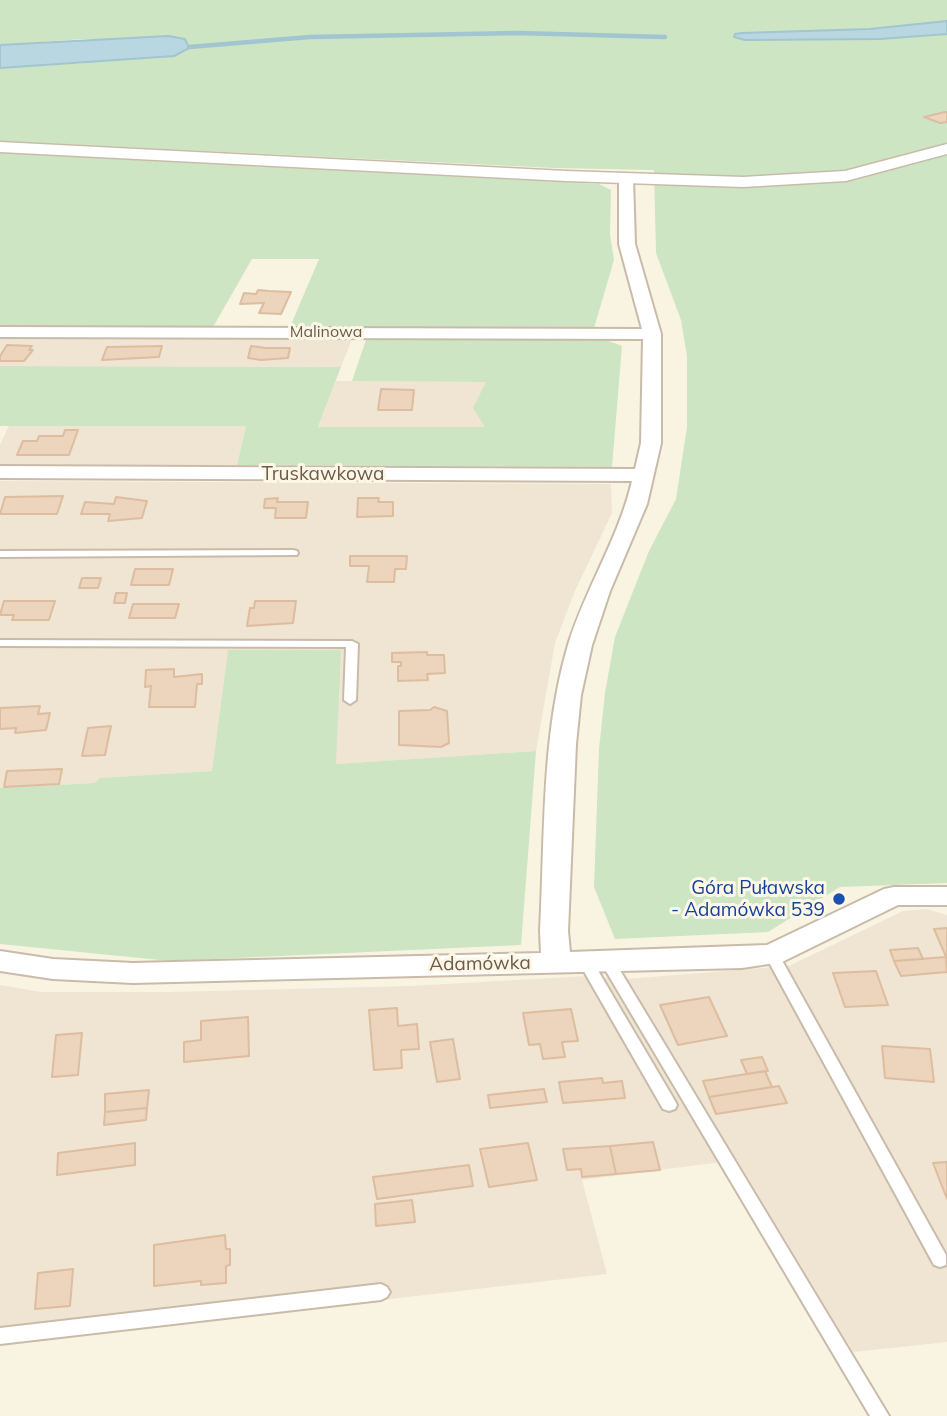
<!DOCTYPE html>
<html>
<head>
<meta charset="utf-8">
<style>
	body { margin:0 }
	canvas { display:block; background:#f9f3e2 }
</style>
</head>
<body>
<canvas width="947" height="1416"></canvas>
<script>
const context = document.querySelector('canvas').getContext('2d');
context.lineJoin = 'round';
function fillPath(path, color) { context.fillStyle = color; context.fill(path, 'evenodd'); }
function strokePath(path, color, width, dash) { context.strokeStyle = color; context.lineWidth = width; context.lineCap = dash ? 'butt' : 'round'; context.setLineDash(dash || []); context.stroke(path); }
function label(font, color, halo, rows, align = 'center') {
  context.font = font + ' Mulish,sans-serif'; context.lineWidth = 6; context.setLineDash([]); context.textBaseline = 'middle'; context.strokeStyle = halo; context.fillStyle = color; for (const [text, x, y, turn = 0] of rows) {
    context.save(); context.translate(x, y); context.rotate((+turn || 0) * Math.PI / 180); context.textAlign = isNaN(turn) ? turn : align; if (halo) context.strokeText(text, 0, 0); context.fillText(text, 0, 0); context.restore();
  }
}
fillPath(new Path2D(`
	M0,338L352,339L341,367L0,366Z
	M336,381L587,382L582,428L318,427Z
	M9,426H246L237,465H0V445Z
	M0,481L611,484L612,513L575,591L555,643L536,751L336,764L228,650L212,771L100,778L95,783L0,788Z
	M927,909L947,915V1342L853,1352L737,1160L582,1180L607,1274L0,1344V985L41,992H170L410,986L588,976L626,979L789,966L903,911Z`), '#f0e5d2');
fillPath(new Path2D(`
	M0,0H947V21L870,29L735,34L745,40L880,39L947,34V883L840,887L768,932L615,939L594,887L599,749L605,693L615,637L649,551L676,499L687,427V356L681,320L656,253L654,170L554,168L0,141V68L86,63L124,39H83L0,45Z
	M0,153L599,184L611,190L610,235L614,260L594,328L290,327L319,259H252L213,327L0,326Z
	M366,340H606L622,346L612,467L237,465L246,426H0V366L341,367L318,427H485L473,408L486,382L352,381Z
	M228,650H341L336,764L536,751L521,945L170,961L0,944V788L95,783L100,778L212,771Z`), '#cde5c3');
const water = new Path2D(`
	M947,21V34L880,39L745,40L734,37L735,34L742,33L870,29Z
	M168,36L185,39L189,48L174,56L0,68V45Z`);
fillPath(water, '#b9d7e1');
strokePath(water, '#a1c5d1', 2);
strokePath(new Path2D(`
	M189,47L310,37L518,33L665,37`), '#a1c5d1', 4.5);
const building = new Path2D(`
	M945,112H947V122L940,123L924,117Z
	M258,290L269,291L291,292L281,314L259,313L264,303L240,304L244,293L256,294Z
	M7,345L32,346L29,350H33L24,361H0V356Z
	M162,346L159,357L102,360L107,347Z
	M251,346L266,348H290L288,358L261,360L248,358Z
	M381,389L414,390L412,410H378Z
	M65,430H78L69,455H17L23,441H37L39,436H63Z
	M63,496L57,514H0L5,497Z
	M116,497L147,501L142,518L108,521L110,514H81L85,502L114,504Z
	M278,498L277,502H308L306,518H275L276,508H264L265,499Z
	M358,498H379L378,502H393V516L357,517Z
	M350,556H407L406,569H395L394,582H367L369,566H350Z
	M135,569H173L169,585H131Z
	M82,578H101L98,588H79Z
	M116,593H127L125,603H114Z
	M4,601H55L49,620H12L14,615H0Z
	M255,601H296L293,623L247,626L250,608H254Z
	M133,604H179L175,618H129Z
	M427,652V655H444L445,673L427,674L428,680L398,681V666H401V662H392V653Z
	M174,669V677L202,674V684H197L195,707H149L151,686L145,687L146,670Z
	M40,706L38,714L50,713L46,730L15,733L16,728L0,729V708Z
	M434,707L447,711L449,743L441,747L399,745V711L430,710Z
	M111,726L105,755L82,756L88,728Z
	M62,769L59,784L4,787L7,771Z
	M947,928V959L934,929Z
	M918,948L923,959L894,961L890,950Z
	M946,957L947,972L901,976L894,961Z
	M876,971L888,1005L845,1007L833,973Z
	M709,997L727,1036L678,1045L660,1005Z
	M397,1008L398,1026L417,1024L419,1049L401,1050L402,1068L374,1070L369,1010Z
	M571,1009L578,1041L562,1042L565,1057L543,1059L540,1044L529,1045L523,1013Z
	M248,1017L249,1056L184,1062V1042L201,1040V1021Z
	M82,1033L78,1075L52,1077L56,1035Z
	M453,1039L460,1079L437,1082L430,1042Z
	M882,1046L930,1049L934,1082L885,1078Z
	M762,1057L768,1071L747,1074L741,1060Z
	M765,1071L772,1087L709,1097L703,1081Z
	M602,1078L603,1083L622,1081L625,1098L563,1103L559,1082Z
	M779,1086L787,1103L716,1114L709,1097Z
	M544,1089L547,1102L490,1108L488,1095Z
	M149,1090L147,1108L105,1112V1094Z
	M147,1108L146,1120L104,1125L105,1112Z
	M653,1142L660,1170L616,1174L610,1146Z
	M135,1143V1165L57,1175L58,1153Z
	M528,1143L537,1180L489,1187L480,1149Z
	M610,1146L616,1174L582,1177L581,1169L567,1170L563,1149Z
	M947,1162V1199L933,1163Z
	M469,1165L473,1186L377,1199L373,1177Z
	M412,1200L415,1222L376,1226L375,1204Z
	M225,1235L226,1249H230V1265L226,1266V1283L201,1285V1281L154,1286V1245Z
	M73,1269L70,1306L35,1309L38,1273Z`);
fillPath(building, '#ecd4bd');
strokePath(building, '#ddbd9f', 2);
const service = new Path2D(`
	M293,550L297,551L298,553L297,555L0,557V551Z
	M0,640L352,641L358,644L356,700L350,704L344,700L346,647L0,646Z
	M772,950L777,951L779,955L946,1255V1265L940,1267L934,1265L765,955L767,951Z
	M585,956L590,957L675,1101L677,1105L675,1109L669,1111L663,1109L578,961L580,957Z
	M607,956L612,957L889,1416H870L600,961L602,957Z
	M381,1284L387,1287L390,1292L387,1297L381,1300L0,1344V1328Z`);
const minor = new Path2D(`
	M626,174L633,178L635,244L661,334V443L647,504L610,591L592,645L581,695L576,744L568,931L570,952L767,945L884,889L894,887H947V905H898L782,962L742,968L133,983L53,979L0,971V951L53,959L133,963L541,953L540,931C545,837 541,736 568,645C585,589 619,538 632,481L0,478V466L635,469L641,443L643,339L0,337V327L642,329L619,244V178Z`);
const tertiary = new Path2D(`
	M0,142L566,171L743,177L845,171L947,144V154L846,181L743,187L566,181L0,152Z`);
strokePath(service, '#c9bbaa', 4);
strokePath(minor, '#c9bbaa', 4);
strokePath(tertiary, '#c9bbaa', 3);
fillPath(service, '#fff');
fillPath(minor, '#fff');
fillPath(tertiary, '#fff');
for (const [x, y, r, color] of [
	[839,899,7,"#1a4fb4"]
]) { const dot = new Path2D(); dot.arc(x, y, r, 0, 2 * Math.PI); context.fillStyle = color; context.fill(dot); strokePath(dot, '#fdf7e8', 2.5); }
label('16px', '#6e5b4b', '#fdf7e8', [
	["Malinowa",326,332]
]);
label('19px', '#6e5b4b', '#fdf7e8', [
	["Truskawkowa",323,474],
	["Adamówka",480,964,-1]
]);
label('19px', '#164399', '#fdf7e8', [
	["Góra Puławska",825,888],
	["- Adamówka 539",825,910]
], 'right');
</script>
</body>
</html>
